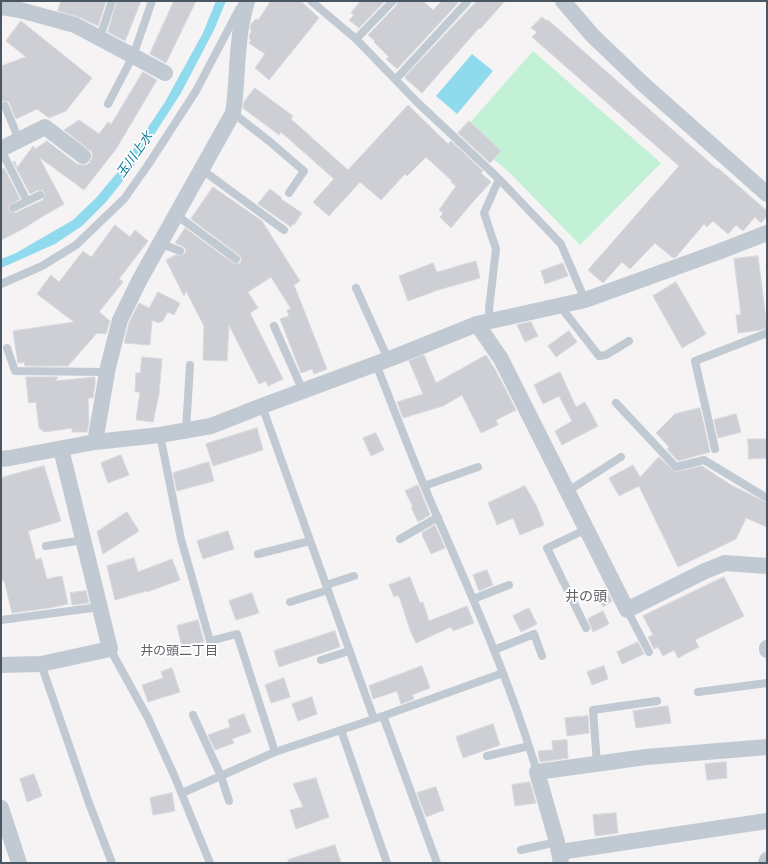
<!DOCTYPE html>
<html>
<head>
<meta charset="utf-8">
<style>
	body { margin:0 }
	#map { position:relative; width:768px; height:864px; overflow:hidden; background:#f5f3f3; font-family:"Fira Sans",sans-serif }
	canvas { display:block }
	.frame { position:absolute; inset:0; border:2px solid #4a5661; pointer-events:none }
</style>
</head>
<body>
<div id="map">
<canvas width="768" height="864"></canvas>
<div class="frame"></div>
</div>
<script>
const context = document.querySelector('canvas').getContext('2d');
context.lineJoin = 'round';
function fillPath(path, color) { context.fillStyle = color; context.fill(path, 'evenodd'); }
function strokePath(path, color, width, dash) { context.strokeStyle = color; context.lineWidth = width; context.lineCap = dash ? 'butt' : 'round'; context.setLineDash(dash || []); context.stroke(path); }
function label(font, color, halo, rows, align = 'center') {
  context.font = font + ' "Fira Sans","Noto Sans JP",sans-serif'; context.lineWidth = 3.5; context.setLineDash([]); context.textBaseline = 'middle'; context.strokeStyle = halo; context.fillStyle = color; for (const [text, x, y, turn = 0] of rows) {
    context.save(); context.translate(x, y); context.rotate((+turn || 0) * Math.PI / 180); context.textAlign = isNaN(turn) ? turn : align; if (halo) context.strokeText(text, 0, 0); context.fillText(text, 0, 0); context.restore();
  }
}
fillPath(new Path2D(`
	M533,51L661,163L580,245L509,172L461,133Z`), '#c3f1d5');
fillPath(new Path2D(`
	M216,1H226L214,30L181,93L130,172L106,202L82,226L55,244L1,268V259L16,253L73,220L96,198L121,168L165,102L203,33Z
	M472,54L493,71L457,114L436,96Z`), '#90daee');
const building = new Path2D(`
	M61,1H106L98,26L79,17L58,11Z
	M117,1H141L125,41L108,32Z
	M174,1H196L166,63L150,54Z
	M271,1H301L319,18L269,80L255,68L265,54L249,43L251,40L249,38L250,34L252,31L250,29L251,24L256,19L258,20Z
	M361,1H385L359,28L349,20L354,15L351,13Z
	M398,1H423L433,10L442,1H455L458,3L397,69L386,59L389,57L374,42L375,41L368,35L397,5Z
	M477,1H505L480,29L479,28L422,93L406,79L405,77Z
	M542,17L547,21L548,20L717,169L718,168L767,211V216L761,223L755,217L743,231L736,225L728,234L713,221L707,227L704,224L676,257L673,258L655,243L630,269L622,262L603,283L588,270L679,166L532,37L537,32L531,28Z
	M21,21L92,78L66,111L49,118L37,109L16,119L9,102L5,101L1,102V66L26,57L6,41Z
	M143,72L157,80L116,149L84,190L39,157L64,204L40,218L21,230L1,240V170L4,168L20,199L9,205L8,208L10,212L15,213L43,200L45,195L43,190H38L30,194L13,162L15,161L17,168L33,146L35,149L47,141L77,164L82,165H87L90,162L92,158V152L64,130L79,120L99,134L108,122L111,124Z
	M255,88L293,116L291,119L348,170L408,105L448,144L451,141L483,171L481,173L491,182L471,204L451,228L440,217L443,213L439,210L456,186L451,182L452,181L426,157L407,176L405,174L381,200L360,182L329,216L313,202L334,179L281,132L279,135L243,108L244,102Z
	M469,121L501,151L490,163L458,133Z
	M213,187L262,221L300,281L294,285L327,369L314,374L312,369L301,373L280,319L289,316L287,310L291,309L271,277L248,292L258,308L250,313L283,379L268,386L266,381L259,384L229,325L227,361L203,360L204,326L186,291L184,296L166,260L176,255L181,256L185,253L186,250L184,247L175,243L185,228L233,263L238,264L241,262V257L239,255L191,219Z
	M270,189L282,198L281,199L302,213L294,225L292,224L291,227L258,204Z
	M115,225L130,237L135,230L148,241L119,279L123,282L99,312L110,321L106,334L97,333L68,366H25L24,362L18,363L13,331L74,322L37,294L51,275L59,282L83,251L91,257Z
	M758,256L767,328L760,330L738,333L736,315H741L734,259Z
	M476,261L480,278L438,290L408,301L399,276L433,263L437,272Z
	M563,263L568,276L545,284L541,271Z
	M676,282L706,334L682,348L653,296Z
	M158,292L180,303L174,315L168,312L162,322L160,321L159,323L152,320L150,345L124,343L129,323L139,303L149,308Z
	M531,322L538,336L525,342L517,325Z
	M569,331L577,342L556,357L548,346Z
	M424,355L436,383L486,355L496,371L516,410L496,420L498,425L481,433L462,395L443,406L403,418L397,402L423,394L409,361Z
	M142,357L162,359L159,394L153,422L136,420L140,392H135L136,373H140Z
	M560,372L576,407L585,402L598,426L562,445L555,431L572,421L559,396L543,404L534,385Z
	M26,377H58L55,381L95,377V384L93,398H88L89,423L87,432H72V428L44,432L39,428L36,402L29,403Z
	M700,408L710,452L678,461L667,449L669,447L656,433L675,414Z
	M736,414L741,432L718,438L714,420Z
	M257,428L263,450L213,466L206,444Z
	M376,433L384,450L371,456L363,438Z
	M748,439H767V458L749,459Z
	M121,455L129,475L108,483L101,463Z
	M659,457L675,472L702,466L731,485L767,503V527L746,518L736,539L678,567L639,486L619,496L609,478L633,465L640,477Z
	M209,462L214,481L177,491L173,473Z
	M44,466L61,521L28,531L36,560L41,558L47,579L62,576L68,604L49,608L12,613L4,580L1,581V478Z
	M418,485L430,515L418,522L411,507H413L405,491Z
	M525,486L536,505L544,525L520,535L513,518L497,525L488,503Z
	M127,512L139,531L103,554L97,532Z
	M435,525L445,548L431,554L422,535H423L422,533Z
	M228,531L234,549L203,559L197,541Z
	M134,558L138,572L172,559L180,580L147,592L146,591L115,600L107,566Z
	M487,570L493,585L479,591L473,575Z
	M410,577L420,603L423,602L429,621L467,606L474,623L453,631L451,627L416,643L410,630L400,599L398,595L394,597L389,585Z
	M724,577L744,616L695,640L699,647L678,658L674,650L663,656L658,647L654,649L648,637L653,635L643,616Z
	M605,588L612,601L603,607L596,594Z
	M86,591L89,603L72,605L70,593Z
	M252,593L259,613L236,620L229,601Z
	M529,608L537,624L521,632L513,616Z
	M603,611L609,624L593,632L588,619Z
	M198,620L204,642L182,647L177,626Z
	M335,631L340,647L279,667L274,651Z
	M638,642L644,654L622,664L617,652Z
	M422,666L430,688L412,695L414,699L401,704L397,691L373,699L369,686Z
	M604,666L608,679L592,685L587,672Z
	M172,668L180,692L148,702L142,685L163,678L161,672Z
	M284,678L290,697L271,703L265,685Z
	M312,697L317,714L298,721L292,704Z
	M668,706L671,723L636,728L633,711Z
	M244,714L251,732L232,739L234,743L215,750L208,735L230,727L228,720Z
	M588,716L589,733L567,736L565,718Z
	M493,724L500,745L463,758L456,737Z
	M567,740L568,758L540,762L538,751L553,750L552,741Z
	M726,762L727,778L707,780L705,764Z
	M34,774L42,796L27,802L20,779Z
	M316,778L329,817L296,829L290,810L303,807L293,784Z
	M530,782L536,803L515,806L512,785Z
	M436,787L444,810L426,817L417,793Z
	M172,793L175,811L153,815L150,798Z
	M616,813L618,833L595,836L593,815Z
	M335,845L341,863H288V860Z`);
fillPath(building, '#cdcfd5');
strokePath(building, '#d7d9de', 1);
strokePath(new Path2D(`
	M311,1L356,39L417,102L499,179L561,244L585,300
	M100,37L112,1
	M356,39L393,1
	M396,79L467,2L466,1
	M108,104L133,56L152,1
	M5,106L19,140
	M233,113L269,141L304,171L289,193
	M1,150L27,201
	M201,169L284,230
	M13,208L40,195
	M175,214L236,259
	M159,243L180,251
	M1,284L42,266L76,245L124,199L148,165L196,91L239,9
	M356,288L388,359
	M560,306L599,356L606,355L629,341
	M490,320L489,309L496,249L484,213L499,179
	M274,326L303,391
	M7,348L15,371L107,372
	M376,364C395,412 413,460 433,507C471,594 510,681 537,772
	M616,403L676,467L704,460L767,498
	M262,406L374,719
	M186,430L190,365
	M160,435L181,539L210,641L237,634L275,752
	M715,449L695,361L767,333
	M424,486L478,467
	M568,491L621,457
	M400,539L438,517
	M46,546L83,540
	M258,554L310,541
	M326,585L354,576
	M473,599L509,585
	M290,602L328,590
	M627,610L649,652
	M1,620L100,607
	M586,628L547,548L587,529
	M110,649L148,718L174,775L210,863
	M494,650L534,634L542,656
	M321,660L349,651
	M41,664L89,803L112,863
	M698,692L767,683
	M193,715L221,776L229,801
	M383,716L437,863
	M341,730L387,863
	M487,756L529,746
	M597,764L593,710L657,701
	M182,793L275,752L383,716L503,673
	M521,850L557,842`), '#c1cad2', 8);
strokePath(new Path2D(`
	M563,1L592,35L643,84L767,194
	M1,7L20,10L75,25L165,73
	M1,149L45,127L83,156
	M477,324L501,359L627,610L705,571L725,563L767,566
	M95,442L108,367L120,320L139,281L233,113C237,90 236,67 239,44C240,29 243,15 247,1
	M1,459L10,458L95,442L160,435L211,426L262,406L397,356L477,324L585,300L718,252L767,233
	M767,648V650
	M1,665L41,664L110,649L61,449
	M1,808L19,863
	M560,852L767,821
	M561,863L557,842L537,772L646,757L767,747
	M766,863L767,860`), '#c1cad2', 16);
label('italic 13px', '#0c7c9b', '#fff', [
	["玉川上水",135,155,-55]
]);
label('13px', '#5f6368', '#fff', [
	["井の頭二丁目",179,651]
]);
label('14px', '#5f6368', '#fff', [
	["井の頭",586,597]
]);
</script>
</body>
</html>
